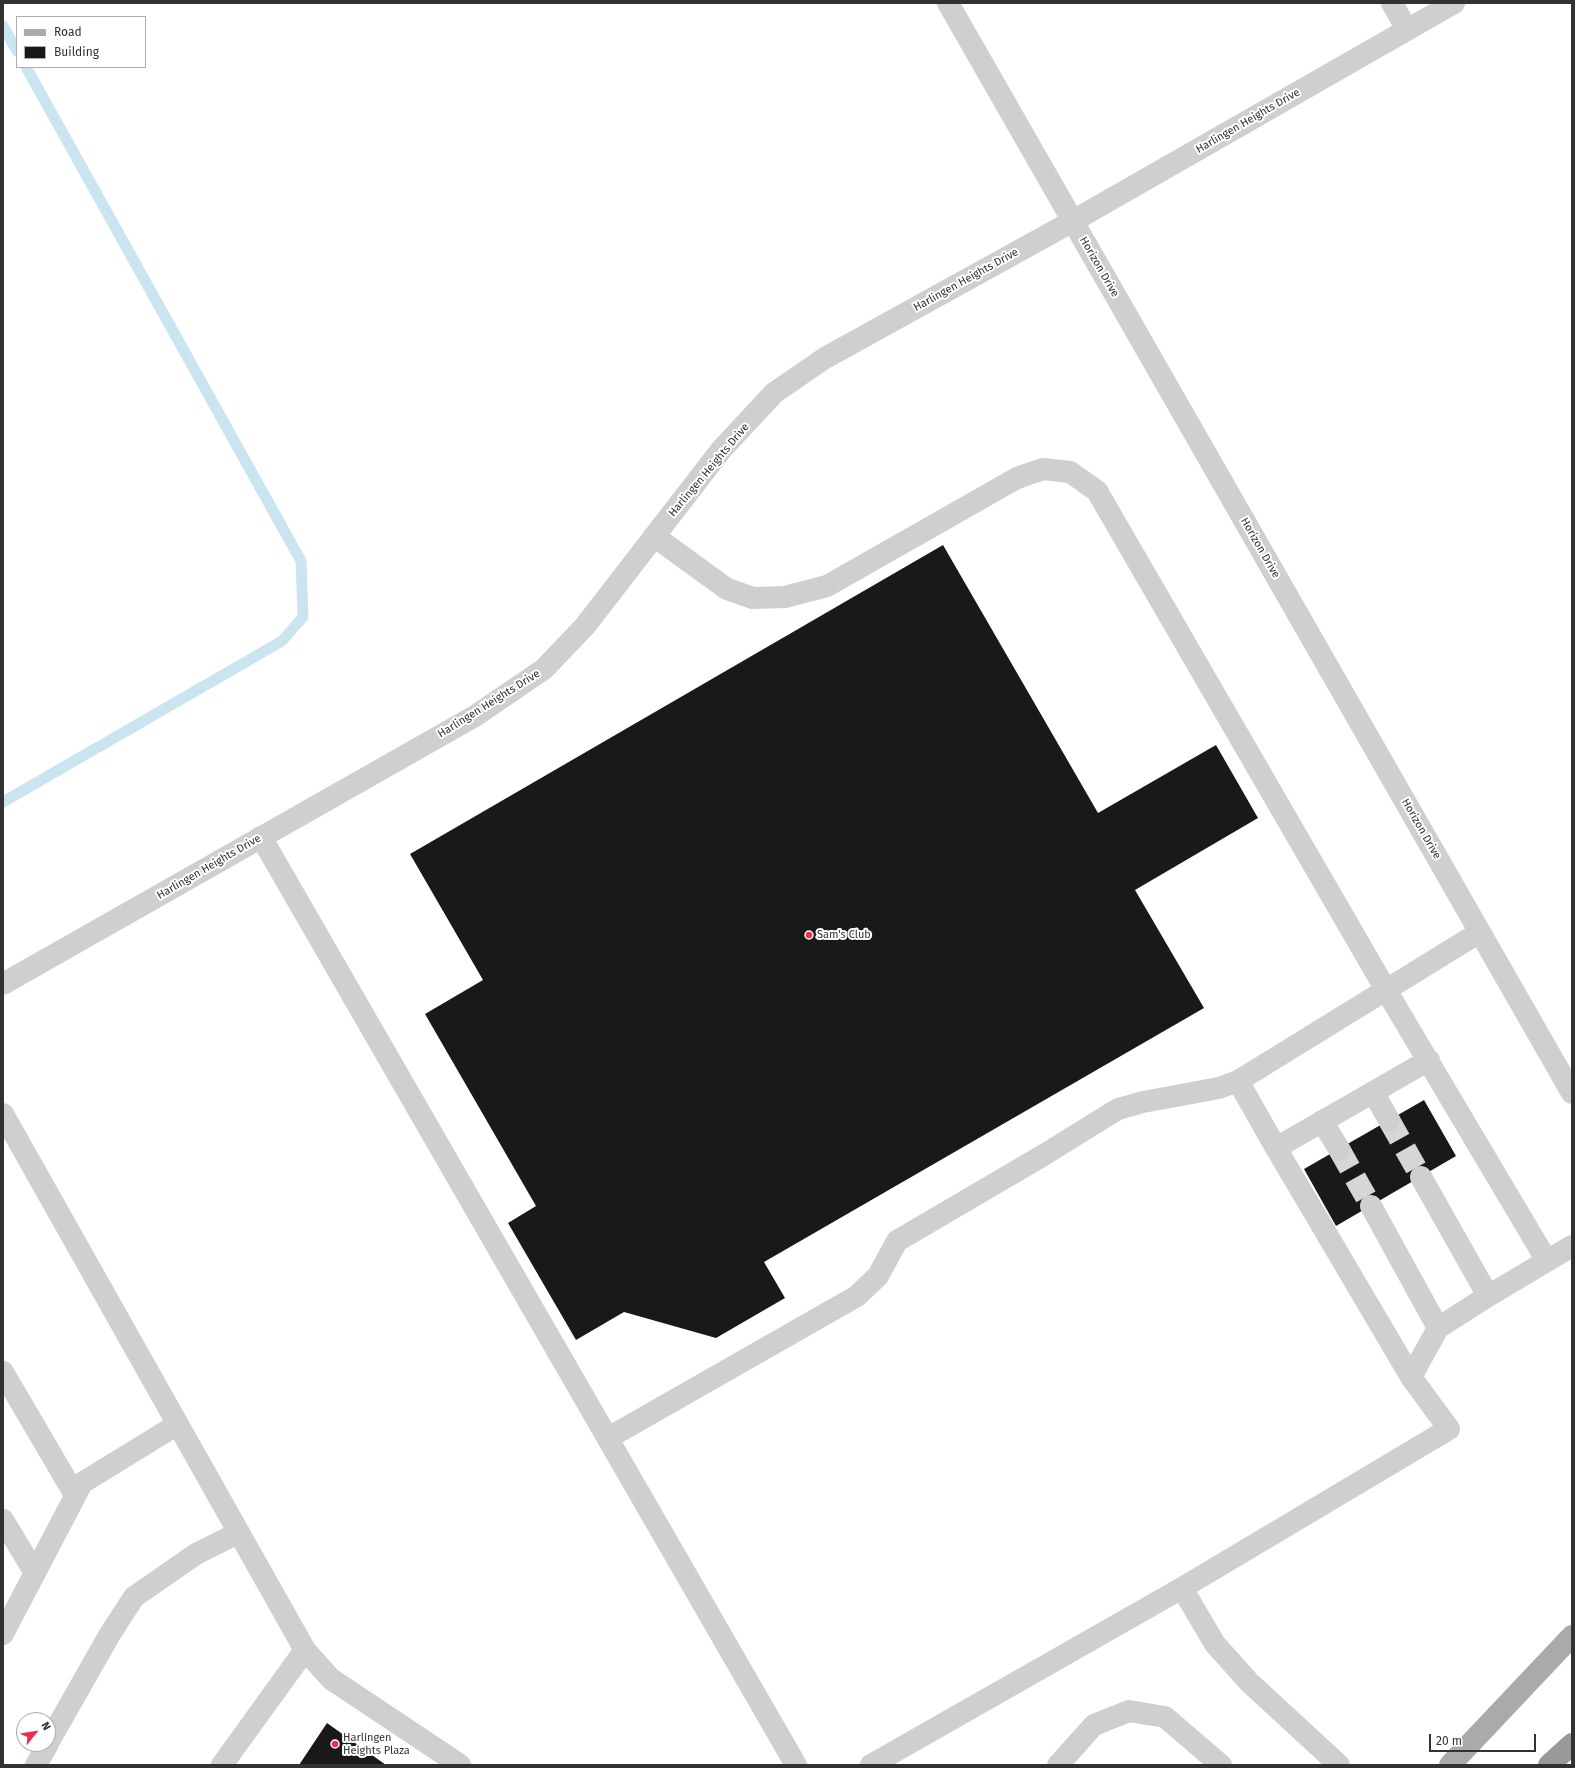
<!DOCTYPE html>
<html>
<head>
<meta charset="utf-8">
<style>
	body { margin:0 }
	#map { position:relative; width:1575px; height:1768px; overflow:hidden; background:#fff; font-family:"Fira Sans",sans-serif }
	canvas { display:block }
	.frame { position:absolute; inset:0; border:4px solid #323232; pointer-events:none }
	.legend { position:absolute; left:16px; top:16px; width:130px; height:52px; box-sizing:border-box; background:#fff; border:1px solid #adadad; margin:0; padding:5px 7px; list-style:none; font-size:12px; color:#323232 }
	.legend li { display:flex; align-items:center; gap:8px; height:20px }
	.legend b { width:20px; border:1px solid #adadad }
	.north { position:absolute; left:16px; top:1712px; width:40px; height:40px; box-sizing:border-box; background:#fff; border:1px solid #adadad; border-radius:50%; rotate:60deg; font-size:11px; font-weight:700; line-height:16px; text-align:center; color:#323232 }
	.north::after { content:''; display:block; margin:auto; width:14px; height:18px; background:#f22a4e; clip-path:polygon(50% 0,100% 100%,50% 72%,0 100%) }
	.scale { position:absolute; left:1429px; top:1734px; width:107px; height:18px; box-sizing:border-box; border:2px solid #323232; border-top:0; padding-left:5px; font-size:12px; line-height:14px; white-space:nowrap; color:#323232; -webkit-text-stroke:3px #fff; paint-order:stroke }
</style>
</head>
<body>
<div id="map">
<canvas width="1575" height="1768"></canvas>
<div class="frame"></div>
<ul class="legend">
<li><b style="height:5px;background:#aaa"></b>Road</li>
<li><b style="height:11px;background:#191919"></b>Building</li>
</ul>
<div class="north">N</div>
<div class="scale">20 m</div>
</div>
<script>
const context = document.querySelector('canvas').getContext('2d');
context.lineJoin = 'round';
function strokePath(path, color, width, dash) { context.strokeStyle = color; context.lineWidth = width; context.lineCap = dash ? 'butt' : 'round'; context.setLineDash(dash || []); context.stroke(path); }
function fillPath(path, color) { context.fillStyle = color; context.fill(path, 'evenodd'); }
function label(font, color, halo, rows, align = 'center') {
  context.font = font + ' "Fira Sans",sans-serif'; context.lineWidth = 4; context.setLineDash([]); context.textBaseline = 'middle'; context.strokeStyle = halo; context.fillStyle = color; for (const [text, x, y, turn = 0] of rows) {
    context.save(); context.translate(x, y); context.rotate((+turn || 0) * Math.PI / 180); context.textAlign = isNaN(turn) ? turn : align; if (halo) context.strokeText(text, 0, 0); context.fillText(text, 0, 0); context.restore();
  }
}
strokePath(new Path2D(`
	M3,26L17,51
	M3,802L282,641L303,617L301,561L26,67`), '#cbe5f0', 11);
fillPath(new Path2D(`
	M943,545L1098,813L1216,745L1258,818L1135,890L1204,1008L764,1262L785,1298L716,1338L624,1312L576,1340L508,1223L536,1206L425,1014L483,980L410,854Z
	M1424,1100L1456,1156L1336,1226L1304,1169Z
	M327,1723L386,1765H299Z`), '#191919');
strokePath(new Path2D(`
	M1389,1120L1421,1177
	M1339,1149L1371,1206`), '#d6d6d6', 22, [22, 11]);
strokePath(new Path2D(`
	M948,3L1572,1093
	M1392,3L1407,30
	M654,536L727,589L753,598L785,597L827,586L1017,478L1043,469L1070,472L1097,491L1386,990L1547,1261
	M261,837L796,1765
	M3,984L475,716L544,669L585,626L721,450L774,393L825,358L1073,221L1454,3
	M1238,1081L1276,1148
	M1373,1092L1389,1120
	M3,1114L305,1650L331,1679L460,1765
	M1322,1121L1339,1149
	M1421,1177L1488,1296
	M1371,1206L1438,1328
	M3,1372L75,1495
	M1411,1377L1276,1148L1429,1060
	M608,1438L857,1296L878,1276L897,1241L1042,1156L1118,1109L1143,1102L1219,1088L1238,1081L1480,932
	M3,1520L35,1573
	M1182,1588L1215,1644L1249,1682L1339,1765
	M3,1634L82,1483L178,1424
	M48,1743L110,1634L134,1597L196,1554L238,1533
	M36,1765L48,1744
	M222,1765L305,1650
	M871,1765L1182,1588L1449,1429L1411,1377L1438,1328L1488,1296L1572,1246
	M1058,1765L1094,1725L1129,1711L1165,1717L1221,1765`), '#cfcfcf', 22);
strokePath(new Path2D(`
	M1450,1765L1572,1636`), '#aaa', 22);
strokePath(new Path2D(`
	M1549,1765L1572,1744`), '#999', 22);
for (const [x, y, r, color] of [
	[809,935,4,"#f22a4e"],
	[335,1744,4,"#f22a4e"]
]) { const dot = new Path2D(); dot.arc(x, y, r, 0, 2 * Math.PI); context.fillStyle = color; context.fill(dot); strokePath(dot, '#fff', 1.5); }
label('11px', '#323232', '#fff', [
	["Harlingen Heights Drive",1248,121,-30],
	["Horizon Drive",1099,267,60],
	["Harlingen Heights Drive",966,280,-29],
	["Harlingen Heights Drive",709,470,-50],
	["Horizon Drive",1260,548,60],
	["Harlingen Heights Drive",489,704,-32],
	["Horizon Drive",1421,829,60],
	["Harlingen Heights Drive",209,867,-30]
]);
label('11px', '#323232', '#fff', [
	["Sam's Club",817,935],
	["Harlingen",343,1738],
	["Heights Plaza",343,1751]
], 'left');
</script>
</body>
</html>
